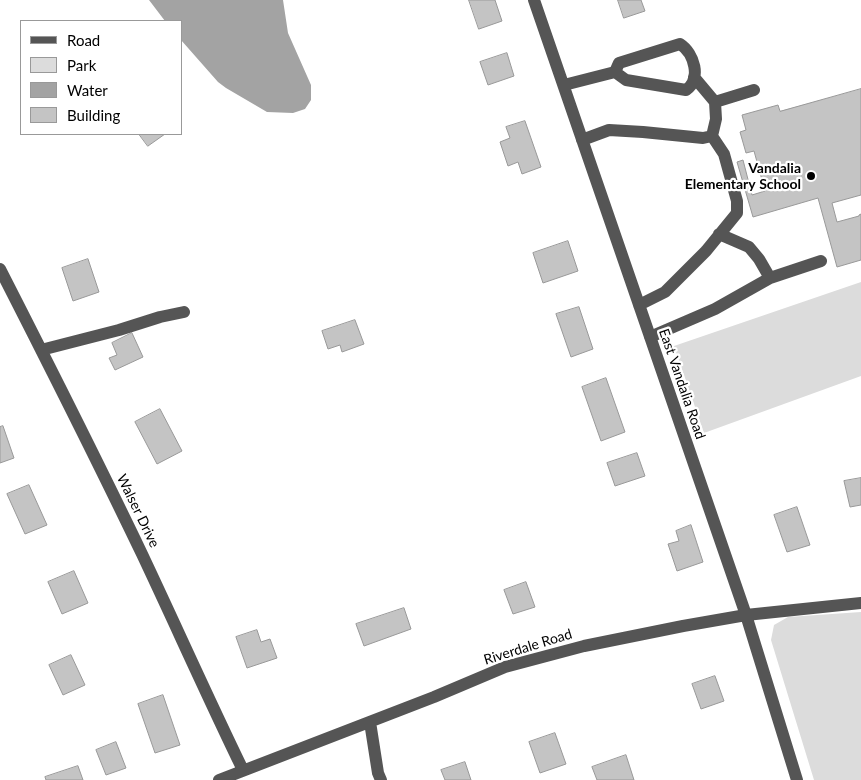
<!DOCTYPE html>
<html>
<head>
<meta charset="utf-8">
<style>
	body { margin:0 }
	#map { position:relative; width:861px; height:780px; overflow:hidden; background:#fff; font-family:Lato,sans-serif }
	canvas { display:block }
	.legend { position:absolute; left:20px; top:20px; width:162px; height:115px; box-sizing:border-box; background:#fff; border:1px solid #999; margin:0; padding:6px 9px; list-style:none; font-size:15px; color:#000 }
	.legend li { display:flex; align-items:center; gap:10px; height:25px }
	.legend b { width:25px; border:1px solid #999 }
</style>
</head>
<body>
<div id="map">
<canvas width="861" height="780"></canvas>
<ul class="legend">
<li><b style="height:6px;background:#555"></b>Road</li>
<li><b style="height:14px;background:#dcdcdc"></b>Park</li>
<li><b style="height:14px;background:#a3a3a3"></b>Water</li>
<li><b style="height:14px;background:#c4c4c4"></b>Building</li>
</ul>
</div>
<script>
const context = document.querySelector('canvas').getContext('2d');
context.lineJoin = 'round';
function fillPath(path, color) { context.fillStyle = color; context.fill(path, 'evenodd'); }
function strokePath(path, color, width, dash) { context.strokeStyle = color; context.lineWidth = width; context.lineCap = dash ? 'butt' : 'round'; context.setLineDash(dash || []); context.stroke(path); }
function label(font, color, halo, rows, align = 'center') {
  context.font = font + ' Lato,sans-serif'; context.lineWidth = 4.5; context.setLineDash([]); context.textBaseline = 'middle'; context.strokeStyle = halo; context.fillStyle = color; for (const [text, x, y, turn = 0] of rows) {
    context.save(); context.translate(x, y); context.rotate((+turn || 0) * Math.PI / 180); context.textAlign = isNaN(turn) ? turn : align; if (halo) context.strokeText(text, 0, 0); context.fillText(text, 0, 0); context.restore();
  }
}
fillPath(new Path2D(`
	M861,282V376L704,433L674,346Z
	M861,612V780H814L771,640L774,625L788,617Z`), '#dcdcdc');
fillPath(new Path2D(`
	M149,0H283L288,33L311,85V100L305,109L293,113L267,112L226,88L218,82L181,40V21H165Z`), '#a3a3a3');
const building = new Path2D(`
	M469,0H495L502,21L479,29Z
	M618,0H641L645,11L624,18Z
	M507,53L514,76L488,85L480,62Z
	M861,89V195L832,203L837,222L859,216V215L861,214V260L837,267L818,198L753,217L737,162L743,160L752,195L765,191L754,151L746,153L740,132L746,130L742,115L778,105L780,111Z
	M525,121L541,167L522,174L518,162L508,166L500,142L510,138L506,127Z
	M139,134H165L148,146Z
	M568,241L578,271L543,283L533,253Z
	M88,259L99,292L73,301L62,268Z
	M579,307L593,349L571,357L556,314Z
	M355,320L364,344L342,352L340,345L328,349L322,331Z
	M132,333L143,357L115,370L109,358L117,355L112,343Z
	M606,378L625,432L601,441L582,387Z
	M160,409L182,451L157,464L135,422Z
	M3,426L14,458L0,463V427Z
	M637,453L645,476L615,486L607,463Z
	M861,478V505L850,507L844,481Z
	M29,485L47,525L25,534L7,494Z
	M797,507L810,545L787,552L774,515Z
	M691,525L703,562L677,571L668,544L679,541L676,531Z
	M74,571L88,603L62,614L48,582Z
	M526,582L535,607L513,614L504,590Z
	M404,608L411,629L364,646L356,624Z
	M257,630L261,642L270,639L277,658L247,668L236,637Z
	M71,655L85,685L63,695L49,665Z
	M715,676L724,701L701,709L692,684Z
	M163,695L180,745L155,753L138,704Z
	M555,733L566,764L540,773L529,742Z
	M116,742L126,768L106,775L96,750Z
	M626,755L634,780H597L592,767Z
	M465,762L471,780H445L441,770Z
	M78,766L83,780H46L45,777Z`);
fillPath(building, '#c4c4c4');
strokePath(building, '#999', 1);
strokePath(new Path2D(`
	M534,0L746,615L797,780
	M680,44C694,53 702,79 686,90L626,80L615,72L619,63Z
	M564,85L615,72
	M715,102L754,90
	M582,140L609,130L643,132L703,138L712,136L716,119L715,102L694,77
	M0,269C48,363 96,458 142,554C176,626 208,698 243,770
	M770,278L821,261
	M639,305L665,292L706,251L737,213V201L724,154L712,136
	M650,337L715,309L770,278L759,259L749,247L719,234
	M41,350L119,330L160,317L184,312
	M370,722L378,773L381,780
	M219,780L434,697L505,667L584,646L683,626L746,615L861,603`), '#555', 12);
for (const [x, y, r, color] of [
	[811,176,5,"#000"]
]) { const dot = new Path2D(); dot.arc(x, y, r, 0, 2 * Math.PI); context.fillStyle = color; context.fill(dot); strokePath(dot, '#fff', 2); }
label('bold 14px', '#000', '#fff', [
	["Vandalia",801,168],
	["Elementary School",801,184]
], 'right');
label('14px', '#000', '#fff', [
	["East Vandalia Road",682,384,71],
	["Walser Drive",138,511,64],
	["Riverdale Road",528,647,-17]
]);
</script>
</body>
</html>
